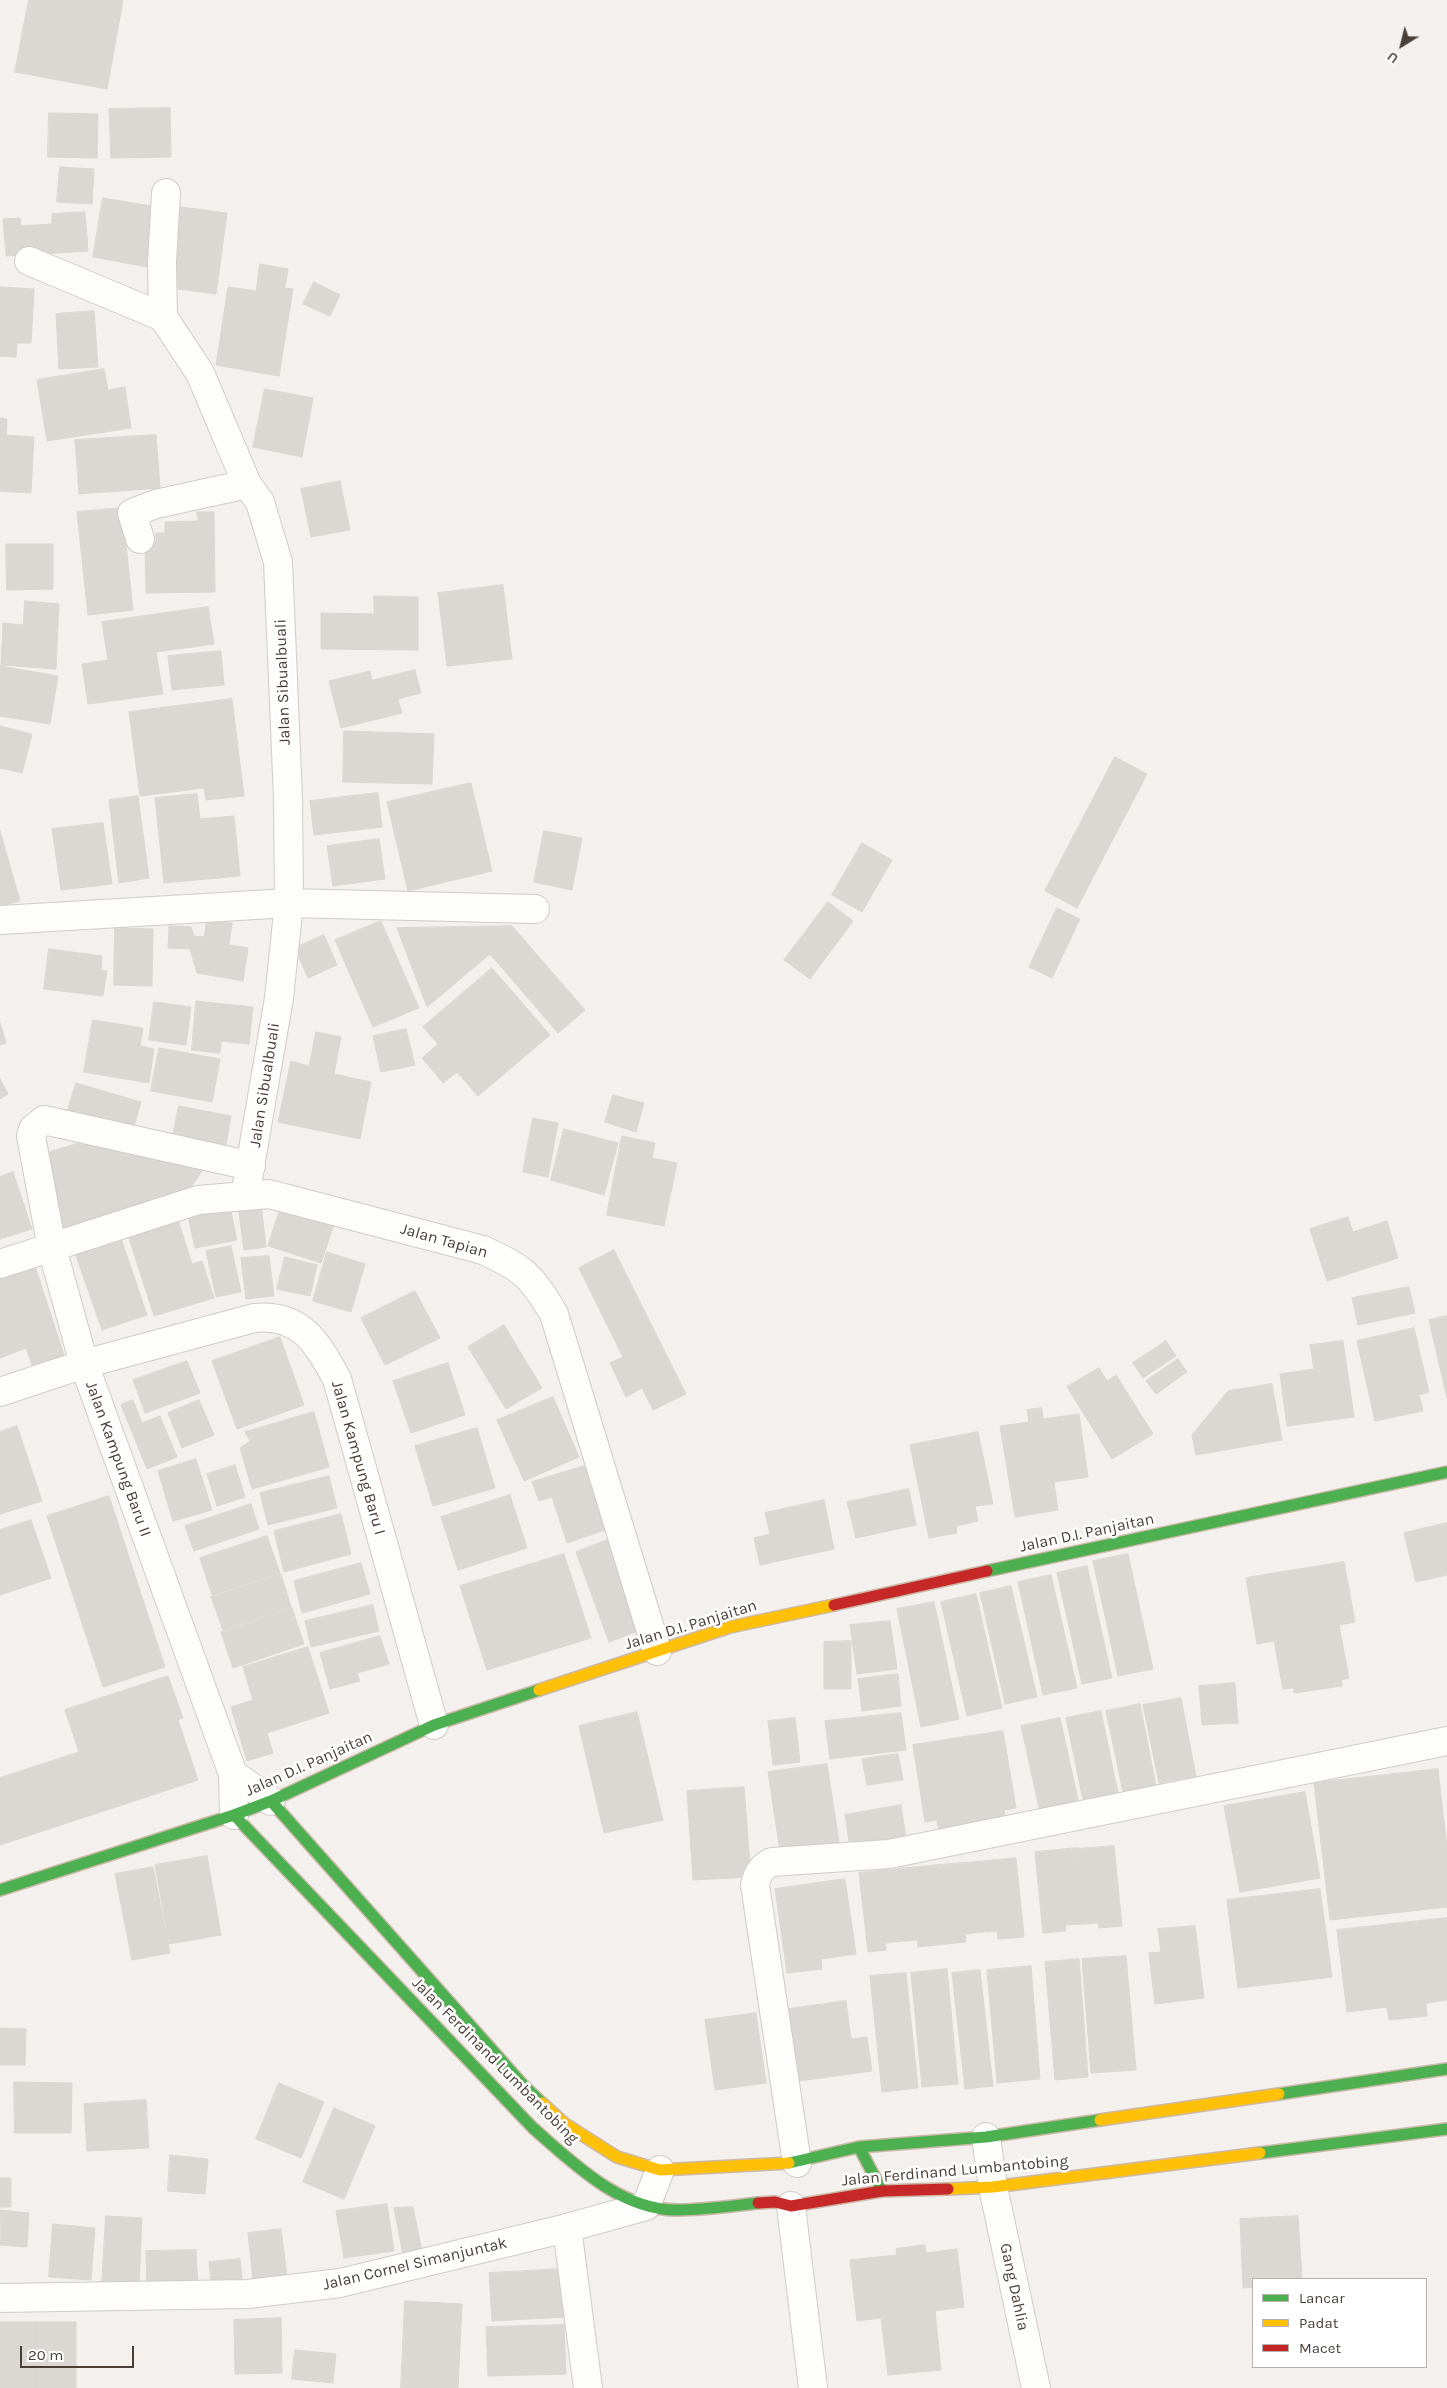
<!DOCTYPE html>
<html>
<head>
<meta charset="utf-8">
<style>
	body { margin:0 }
	#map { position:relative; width:1447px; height:2388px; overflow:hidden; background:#f3f0ed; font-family:Karla,sans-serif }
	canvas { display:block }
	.legend { position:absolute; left:1252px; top:2278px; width:175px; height:90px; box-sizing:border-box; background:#fff; border:1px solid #b7b2af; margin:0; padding:6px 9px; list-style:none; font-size:15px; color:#4a3f37 }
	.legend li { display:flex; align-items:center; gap:10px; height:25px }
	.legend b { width:25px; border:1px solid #b7b2af }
	.north { position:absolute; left:1377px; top:20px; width:50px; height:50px; -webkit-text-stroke:4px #fff; paint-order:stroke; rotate:216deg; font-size:14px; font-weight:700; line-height:20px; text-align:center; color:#4a3f37 }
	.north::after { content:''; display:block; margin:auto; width:18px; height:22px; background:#4a3f37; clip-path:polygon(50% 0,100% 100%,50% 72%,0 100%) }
	.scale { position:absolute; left:20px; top:2346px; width:114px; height:22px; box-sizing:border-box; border:2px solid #4a3f37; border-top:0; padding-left:6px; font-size:15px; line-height:18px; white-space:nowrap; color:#4a3f37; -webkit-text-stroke:4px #fff; paint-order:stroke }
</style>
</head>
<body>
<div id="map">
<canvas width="1447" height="2388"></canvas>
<ul class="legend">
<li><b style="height:6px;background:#4caf50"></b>Lancar</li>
<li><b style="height:6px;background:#ffc107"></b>Padat</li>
<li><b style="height:6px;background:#c62828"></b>Macet</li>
</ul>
<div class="north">U</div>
<div class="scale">20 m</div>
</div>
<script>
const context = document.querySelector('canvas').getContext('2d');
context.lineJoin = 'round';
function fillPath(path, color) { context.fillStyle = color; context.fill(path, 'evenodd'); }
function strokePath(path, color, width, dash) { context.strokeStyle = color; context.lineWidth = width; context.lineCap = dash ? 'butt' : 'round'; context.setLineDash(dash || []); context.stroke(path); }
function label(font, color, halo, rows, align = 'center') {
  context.font = font + ' Karla,sans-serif'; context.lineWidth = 5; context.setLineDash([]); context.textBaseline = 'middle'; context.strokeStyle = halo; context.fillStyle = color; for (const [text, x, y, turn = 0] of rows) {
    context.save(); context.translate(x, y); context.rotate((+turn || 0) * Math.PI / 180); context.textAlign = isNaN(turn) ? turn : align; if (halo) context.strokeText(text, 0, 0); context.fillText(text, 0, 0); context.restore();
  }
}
const building = new Path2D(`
	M29,0H123L107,89L15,72Z
	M170,108L171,157L111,158L109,109Z
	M49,113L98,114L97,158L48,157Z
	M60,167L94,169L92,204L57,202Z
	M103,198L157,207L147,267L93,257Z
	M181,207L227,213L216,294L170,288Z
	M85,212L88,251L6,256L3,219L20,218L21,226L52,224V214Z
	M260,264L288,269L285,288L293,289L279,376L216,365L228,287L256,291Z
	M314,282L340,295L330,316L303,304Z
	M0,287L34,289L31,343H17L16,357L0,356Z
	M94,311L98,367L59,369L56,314Z
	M104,369L108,390L125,387L131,428L47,441L37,380Z
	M265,389L313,398L302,457L253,447Z
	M0,418L7,419L6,435L34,437L31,493L0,491Z
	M156,435L160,488L79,494L75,440Z
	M340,481L350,530L311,537L301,489Z
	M122,508L133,610L88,615L77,512Z
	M197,512H214L215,592L146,593L145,542H156V533H165V522L198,521Z
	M6,544H53V589L7,590Z
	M503,585L512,659L447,666L438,593Z
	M374,596L418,597V650L321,649V613L374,614Z
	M25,601L59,604L56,669L1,665L3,623L23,625Z
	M208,607L214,644L156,652L163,694L88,704L82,664L108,660L102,622Z
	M221,651L224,685L172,690L168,656Z
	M0,666L58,676L50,724L0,716Z
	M415,670L421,693L398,699L402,713L341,728L329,681L370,671L372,680Z
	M232,699L244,796L206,800L204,788L140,796L129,712Z
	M0,726L32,734L22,773L0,768Z
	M344,731L434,734L432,784L343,782Z
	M1115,757L1147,774L1077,908L1045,891Z
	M471,783L492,871L408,891L387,802Z
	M378,793L382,827L314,835L310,801Z
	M197,794L200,819L234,816L240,876L164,883L155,798Z
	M138,796L149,878L119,883L109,800Z
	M103,823L112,884L61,890L52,829Z
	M0,831L20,901L0,906Z
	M544,831L582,838L572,890L534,882Z
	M379,839L385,879L333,886L327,846Z
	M862,843L892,860L862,912L832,895Z
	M828,902L853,921L810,979L784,960Z
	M1057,908L1080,919L1052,978L1029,967Z
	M207,920L232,923L229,945L248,948L243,981L197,973L190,949L168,948L169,926L191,927L194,936L204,937Z
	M381,921L419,1008L373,1027L335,940Z
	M512,926L585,1010L558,1033L490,954L427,1007L397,928Z
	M115,928L153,929L152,986L114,985Z
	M324,935L337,965L308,978L295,948Z
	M49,949L102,956L101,970L107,971L103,996L44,989Z
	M492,968L550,1035L478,1096L457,1072L443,1083L422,1058L438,1044L423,1027Z
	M196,1001L253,1007L249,1044L221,1041L220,1053L192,1050Z
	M154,1002L191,1007L186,1045L149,1040Z
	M93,1020L143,1028L140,1046L154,1049L149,1083L84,1072Z
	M0,1023L6,1043L0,1045Z
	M406,1029L415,1065L381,1072L373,1036Z
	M316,1032L341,1037L334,1074L371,1082L360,1139L278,1122L291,1061L309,1066Z
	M159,1048L220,1059L212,1102L151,1091Z
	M0,1079L8,1094L0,1099Z
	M76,1083L141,1102L133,1129L68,1110Z
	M613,1095L644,1103L636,1132L605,1122Z
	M179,1106L231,1116L226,1145L173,1135Z
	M533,1118L558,1123L548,1177L523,1172Z
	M564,1129L618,1143L604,1195L551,1180Z
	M622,1136L655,1143L652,1158L677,1163L664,1226L607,1215Z
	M96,1138L207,1164L188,1191L59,1230L37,1156Z
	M13,1172L32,1229L0,1239V1177Z
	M261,1204L266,1247L244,1250L238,1206Z
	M230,1207L237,1240L195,1248L188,1216Z
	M281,1207L334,1224L321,1263L268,1246Z
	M1348,1217L1353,1232L1387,1221L1398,1258L1327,1281L1310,1229Z
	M178,1220L192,1264L202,1261L214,1298L154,1316L128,1235Z
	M121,1238L147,1315L102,1330L75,1253Z
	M231,1246L241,1292L216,1297L206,1251Z
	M614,1250L686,1394L653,1410L642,1388L626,1397L610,1363L623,1357L579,1268Z
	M327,1252L365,1264L351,1312L313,1301Z
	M269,1256L274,1296L246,1299L241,1258Z
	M285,1257L317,1265L310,1296L277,1289Z
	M33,1260L64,1355L32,1365L26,1348L0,1358V1270Z
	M1409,1287L1415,1313L1358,1325L1352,1298Z
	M415,1291L440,1338L385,1365L361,1318Z
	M1447,1316V1398L1429,1320Z
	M504,1325L542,1388L506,1409L468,1347Z
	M1414,1328L1429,1392L1419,1395L1423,1411L1375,1421L1357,1341Z
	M280,1337L304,1405L237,1429L212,1361Z
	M1166,1341L1176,1356L1143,1378L1133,1363Z
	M1343,1341L1354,1417L1287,1426L1280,1374L1314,1369L1310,1345Z
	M1178,1359L1187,1372L1156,1394L1146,1381Z
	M187,1361L200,1393L145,1413L133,1380Z
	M448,1363L465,1415L411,1433L393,1381Z
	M1099,1368L1107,1381L1116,1375L1153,1434L1112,1459L1067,1387Z
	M1272,1384L1282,1440L1196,1455L1192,1435L1228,1391Z
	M553,1397L579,1457L524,1481L497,1420Z
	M133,1400L142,1423L160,1416L177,1457L147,1469L121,1405Z
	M199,1400L214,1435L182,1448L168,1413Z
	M1042,1408L1043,1419L1079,1414L1088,1477L1054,1482L1058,1510L1015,1517L1000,1426L1029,1422L1027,1410Z
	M314,1412L329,1467L252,1489L240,1448L250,1441L245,1432Z
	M17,1426L42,1501L0,1514V1432Z
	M477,1428L495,1488L433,1506L415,1446Z
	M978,1432L993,1504L975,1506L978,1521L956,1526L957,1533L929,1538L910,1445Z
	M196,1459L212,1510L173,1521L158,1471Z
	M235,1465L245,1497L217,1506L207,1474Z
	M584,1466L605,1530L567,1543L552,1497L539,1501L532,1482Z
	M329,1476L337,1508L268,1525L260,1493Z
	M909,1489L916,1525L856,1538L847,1502Z
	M510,1495L527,1548L458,1570L441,1517Z
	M109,1496L165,1667L103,1687L47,1516Z
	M824,1500L834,1549L760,1565L754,1538L770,1534L765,1513Z
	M251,1504L259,1529L194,1551L185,1526Z
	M341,1514L351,1554L284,1572L274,1531Z
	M31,1520L51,1578L0,1595V1530Z
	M1447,1523V1575L1416,1582L1404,1533Z
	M267,1536L280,1573L212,1595L200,1558Z
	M607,1540L641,1630L609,1642L576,1552Z
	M564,1554L591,1638L487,1670L460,1586Z
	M1128,1554L1153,1669L1118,1676L1093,1561Z
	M1344,1562L1355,1622L1339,1625L1349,1678L1341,1680L1342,1686L1294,1693V1688L1283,1689L1274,1641L1257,1644L1246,1578Z
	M361,1563L370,1594L302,1613L294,1581Z
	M1087,1566L1112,1678L1082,1684L1057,1573Z
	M281,1574L291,1607L223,1630L211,1597Z
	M1051,1575L1077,1688L1043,1695L1018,1582Z
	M1011,1586L1037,1697L1005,1704L980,1593Z
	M976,1594L1002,1708L967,1716L941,1602Z
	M934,1602L959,1719L921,1727L897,1609Z
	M373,1605L379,1631L311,1647L305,1621Z
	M292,1608L304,1644L233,1668L221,1632Z
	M890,1621L897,1669L857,1674L850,1625Z
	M380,1636L389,1664L357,1673L360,1681L330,1689L320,1653Z
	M851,1641V1689H824V1642Z
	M308,1647L329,1713L267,1733L273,1753L247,1761L231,1707L253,1700L243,1667Z
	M898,1674L901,1706L862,1711L858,1679Z
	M168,1676L183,1718L79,1752L65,1710Z
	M1235,1683L1238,1723L1202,1725L1199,1686Z
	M1181,1698L1196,1776L1159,1783L1143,1705Z
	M1140,1704L1156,1786L1123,1792L1106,1711Z
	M1101,1711L1118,1793L1083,1800L1066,1718Z
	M637,1712L663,1820L604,1833L579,1726Z
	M901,1713L906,1750L830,1759L825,1721Z
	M795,1718L800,1762L773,1765L768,1721Z
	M1060,1718L1079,1804L1040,1812L1021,1726Z
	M178,1720L198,1780L0,1845V1778Z
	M1003,1731L1016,1808L1004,1810L1006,1822L939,1832L937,1820L925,1822L913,1745Z
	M898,1754L903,1780L867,1785L862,1759Z
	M827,1764L840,1848L781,1858L768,1772Z
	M1438,1769L1447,1848V1907L1330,1920L1314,1783Z
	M744,1787L751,1877L693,1880L687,1791Z
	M1305,1792L1320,1878L1240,1892L1224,1806Z
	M901,1805L906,1838L850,1847L845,1815Z
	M1114,1846L1122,1926L1099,1928L1098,1923L1085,1924L1077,1849Z
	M1078,1848L1085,1924L1065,1925L1066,1931L1043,1933L1035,1852Z
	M207,1856L221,1935L169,1944L155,1865Z
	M1016,1858L1024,1937L998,1939L997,1931L985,1932L977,1862Z
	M977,1862L984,1932L965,1934L966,1942L946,1944L938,1865Z
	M939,1865L946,1944L918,1947V1940L904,1941L897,1869Z
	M153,1867L170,1953L132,1960L115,1874Z
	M896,1869L904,1941L885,1943L886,1950L868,1952L859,1873Z
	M845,1879L856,1954L821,1959L822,1969L787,1973L775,1889Z
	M1320,1889L1332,1977L1238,1988L1227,1900Z
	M1447,1918V2000L1426,2003L1427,2016L1389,2020L1387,2007L1347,2012L1337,1930Z
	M1195,1926L1204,1998L1155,2004L1149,1953L1161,1952L1158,1929Z
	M1126,1956L1136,2070L1091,2073L1082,1959Z
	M1079,1959L1088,2077L1055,2080L1045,1962Z
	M1031,1966L1040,2079L997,2083L987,1970Z
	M947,1969L958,2084L922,2087L911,1973Z
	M980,1970L993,2086L965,2089L952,1973Z
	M906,1973L918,2088L882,2092L870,1976Z
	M846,2001L851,2039L867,2037L872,2071L799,2081L789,2009Z
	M756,2013L766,2083L715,2090L705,2020Z
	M0,2028L26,2029L25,2065H0Z
	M14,2082L72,2083L71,2133H15Z
	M279,2083L324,2102L301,2158L256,2139Z
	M146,2100L149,2148L87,2151L84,2104Z
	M334,2108L375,2126L344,2199L303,2182Z
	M170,2155L208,2159L205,2194L168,2191Z
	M0,2178H11V2207H0Z
	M387,2204L394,2251L344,2258L336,2211Z
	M413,2207L422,2251L403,2255L394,2208Z
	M1,2210L29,2213L27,2247L0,2245Z
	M106,2216L142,2218L139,2287L102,2285Z
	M1298,2216L1302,2279H1253V2287L1243,2288L1240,2219Z
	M53,2224L95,2228L91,2280L49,2277Z
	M281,2229L287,2277L253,2281L248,2233Z
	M925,2245L926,2253L957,2249L964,2307L935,2311L941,2370L888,2375L881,2318L857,2321L850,2260L897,2255L896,2249Z
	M196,2250L198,2289L147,2290L146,2251Z
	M240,2259L242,2281L211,2283L209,2262Z
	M563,2269L565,2317L492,2321L489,2273Z
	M405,2301L462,2304L458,2388H401Z
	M281,2318L282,2373L235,2374L234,2320Z
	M0,2322H35V2388H0Z
	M35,2322H76V2388H35Z
	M564,2325L566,2374L488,2376L486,2327Z
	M295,2350L336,2354L333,2383L292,2379Z`);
fillPath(building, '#dbd7d3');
strokePath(building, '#dbd6d2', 1);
const street = new Path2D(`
	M166,193L162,262L163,317L200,373L247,484L260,502L278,562L288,798L289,903L279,998L245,1196
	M29,261L163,317
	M140,539L132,513L156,504L247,484
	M0,920L289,903L535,909
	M0,1264L198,1200L269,1194L483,1250C524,1269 531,1275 554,1314L657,1651
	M0,1392L84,1364L254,1318C301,1313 317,1343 337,1379L434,1725
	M233,1774L271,1801
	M234,1815L233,1774L84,1364L52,1248L31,1136L33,1129L44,1120L251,1166
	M986,2137L993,2187L1036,2388
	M797,2163L755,1885C757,1874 761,1867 772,1862L889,1854L1447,1741
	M791,2206L813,2388
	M567,2228L588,2388
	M0,2298L248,2294L340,2283L567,2228L646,2206L660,2170`);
const fast = new Path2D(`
	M987,1571L1447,1472
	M271,1801L523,2085L542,2103
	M234,1815L533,2128C573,2163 620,2210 677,2210C704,2210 731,2206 758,2203
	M0,1890L234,1815L271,1801L434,1725L539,1690
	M1279,2094L1447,2069
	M859,2147L882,2191
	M1260,2153L1447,2129
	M789,2163L859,2147L986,2137L1100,2120`);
const slow = new Path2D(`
	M539,1690L730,1627L834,1605
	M542,2103L565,2124L617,2157L660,2170L789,2163
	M1100,2120L1279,2094
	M948,2189L993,2187L1260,2153`);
const jam = new Path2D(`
	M834,1605L987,1571
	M758,2203L775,2202L791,2206L882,2191L948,2189`);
strokePath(street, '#d0ccc8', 30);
strokePath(fast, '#ccb8a7', 14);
strokePath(slow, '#ccb8a7', 14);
strokePath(jam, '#ccb8a7', 14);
strokePath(street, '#fdfdfc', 28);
strokePath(fast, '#4caf50', 11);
strokePath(slow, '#ffc107', 11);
strokePath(jam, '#c62828', 11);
label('16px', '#4a3f37', '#fff', [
	["Jalan Sibualbuali",283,682,-92],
	["Jalan Sibualbuali",265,1085,-81],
	["Jalan Tapian",444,1241,16],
	["Jalan Kampung Baru I",358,1458,74],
	["Jalan Kampung Baru II",118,1459,70],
	["Jalan D.I. Panjaitan",1087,1533,-12],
	["Jalan D.I. Panjaitan",691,1625,-17],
	["Jalan D.I. Panjaitan",309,1764,-24],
	["Jalan Ferdinand Lumbantobing",495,2061,45],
	["Jalan Ferdinand Lumbantobing",955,2171,-5],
	["Jalan Cornel Simanjuntak",415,2264,-13],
	["Gang Dahlia",1014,2287,78]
]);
</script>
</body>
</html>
